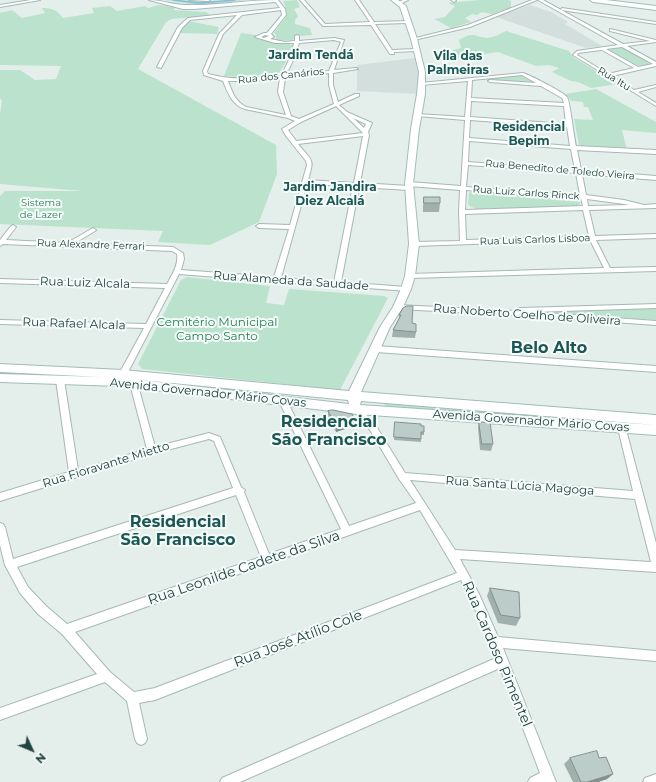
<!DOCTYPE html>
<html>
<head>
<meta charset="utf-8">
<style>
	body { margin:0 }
	#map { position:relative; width:656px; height:782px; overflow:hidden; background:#e4efec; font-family:Montserrat,sans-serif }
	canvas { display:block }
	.north { position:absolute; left:12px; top:730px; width:40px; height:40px; -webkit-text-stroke:3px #f5fbf9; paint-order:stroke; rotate:134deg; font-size:11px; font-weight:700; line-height:16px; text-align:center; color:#214341 }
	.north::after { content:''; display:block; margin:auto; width:14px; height:18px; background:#214341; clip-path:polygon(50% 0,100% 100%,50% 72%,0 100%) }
</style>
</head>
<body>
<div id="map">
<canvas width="656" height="782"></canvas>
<div class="north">N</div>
</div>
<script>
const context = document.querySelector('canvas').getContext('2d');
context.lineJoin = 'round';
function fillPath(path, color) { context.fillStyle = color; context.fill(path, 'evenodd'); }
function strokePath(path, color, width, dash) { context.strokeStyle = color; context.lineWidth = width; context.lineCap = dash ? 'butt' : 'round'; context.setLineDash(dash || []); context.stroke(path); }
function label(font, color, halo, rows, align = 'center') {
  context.font = font + ' Montserrat,sans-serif'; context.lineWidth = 4; context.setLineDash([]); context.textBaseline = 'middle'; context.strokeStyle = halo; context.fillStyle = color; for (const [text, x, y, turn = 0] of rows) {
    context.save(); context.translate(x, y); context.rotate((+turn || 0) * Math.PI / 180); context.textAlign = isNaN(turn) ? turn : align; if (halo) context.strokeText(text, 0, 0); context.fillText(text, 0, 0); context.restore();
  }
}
fillPath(new Path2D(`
	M530,5L551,12L568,22L565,24L602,46L586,48L496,17Z
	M415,58L418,75L416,94L357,91V65Z`), '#d2dfdd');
fillPath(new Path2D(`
	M165,0L199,1L251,0L195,5Z
	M297,0L300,7L294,9L298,16L295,20V24L310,28L312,35L302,36L296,34L293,40L276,41V36L274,33C283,19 291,18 283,1Z
	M479,0H508L511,1V8L492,14L482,12L477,15L472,14L465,18L471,22L451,28L434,19L445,17L455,6L448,3Z
	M159,5L176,7L173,10L206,12L210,15L172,19L166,22L138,69L276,145L277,174L259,222L210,245L158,242L163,231L0,224V196L5,191H82L0,184V114L2,101L0,98V70H20L35,80L56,79L61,66L0,65V13L12,10L22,18L45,13L42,8C52,8 57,10 63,18L94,13L92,8L110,6L117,11L145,6L148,8Z
	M188,21L219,27L217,34L178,33L182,27Z
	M506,31L569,51L573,57L617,84L591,88L578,82L571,81L552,72L559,68L549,65L536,66L498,52L458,58L453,50L461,48L459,40C475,31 473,37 487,38C493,38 500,34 506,31Z
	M241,33L256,35L258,38L273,43L287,44L293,45L292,52L279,73L253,78L224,76Z
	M622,47L624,48L651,64C637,71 621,57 609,50L611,48Z
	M521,75L525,76L532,82L492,80L490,79Z
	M596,89L656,122V133L622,130L627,150L585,147L579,145L574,119L593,120L588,107H584L583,102L571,101L566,94Z
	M473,190L576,199L581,203L578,206L476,209L468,205L469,193Z
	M187,277L270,286L266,303L284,305L289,289L384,296L388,298L340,390L142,369L138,364L181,280Z
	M656,308V320L532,312L531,310Z
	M384,403L656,423V426L385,406Z`), '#bbe2cd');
strokePath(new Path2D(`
	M173,0L199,3L235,0`), '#87bcd9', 1.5);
const street = new Path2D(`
	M31,0H40L0,7V5Z
	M189,0H210L208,1Z
	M274,0H278L285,9L286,15L271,34L274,37L270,39L285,42L295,41V36L297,35L299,36V41L334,38L344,40L334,70L356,68L358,69L333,73V85L338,102L355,94H359V96L339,105L347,112L372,123L368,132L369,135L360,183L409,186L412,188L409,190L359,187L341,282L406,287H408L409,289L408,291L340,286L337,287L334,286L179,274L127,374L123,377L119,374L144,328L0,324V320L146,324L165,288L0,283V279L167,284C172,275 179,264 177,254L172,251L3,244L0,246V240L11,226L13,225L16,227L6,240L67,243L93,228L96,230L95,231L75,243L173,247L183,253L184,259L181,270L274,277L289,229L259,228L256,226L259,224L290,225L307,165L306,161L286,136L282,129L295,121L288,118L245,109C232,105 228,93 223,81L204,75L203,71L219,34L237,15L190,20L182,28L161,68L157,67L178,27L188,18L280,8ZM281,10L282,15L267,33H264L255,37L275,43H294L291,56L281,76C255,78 234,81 208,74L207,71L223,34L242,15ZM265,35L269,36L264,38L261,37ZM334,40L341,42L329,71L286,75L295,56L299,43ZM329,73V85L334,104L299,119L291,116L283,92L285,78ZM280,78L278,92L286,115L246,107C235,101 232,92 228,81H253ZM336,106L363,133L296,141L288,130L301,122ZM353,118L366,124L364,128ZM363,136L354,183L308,180C315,158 312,161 298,144ZM307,184L353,186L334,282L281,278Z
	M300,0H304L325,24L370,22L355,0H359L374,22L409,21L408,23L375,24L392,50L417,49L419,50L417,51L394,52V54H390L371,25L323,26Z
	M403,0H408L400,4L397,3Z
	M451,0H455L456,1L454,2Z
	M532,0H537L470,27L414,40L412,39L468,25Z
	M538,0H543L623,44L650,41L610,31V29L656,40V42L627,46L656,62V66L612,76L634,90L656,85V87L638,92L656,103V106L573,55L577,51L618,45ZM622,47L653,64L638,67L606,49ZM601,50H602L634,68L608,74L577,55L578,53Z
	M562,8L656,22V24L561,10Z
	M523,73C530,75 563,92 567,97C570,101 574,138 576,146L656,150V154L577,150L581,170L656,176V180L582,174L586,195L624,200L644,205L656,204V208L589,210L595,236L656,234V238L596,240L610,268L656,267V271L410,278L407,276L410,274L604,268L590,240L414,246L411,244L414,242L460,241L459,212L460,190L409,186L406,184L409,182L461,186L465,120L417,116L415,115L417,114L465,117L468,81L421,85L419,84L421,83ZM522,75L536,83L490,80L488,81L490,82L541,86L562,98L564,103L471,98L472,80ZM471,101L564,106L566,124L470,117ZM470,120L567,127L570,146L469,138ZM469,141L571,149L575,170L468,162ZM468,165L576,173L580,195L466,187ZM466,190L581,198L583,206L465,210ZM587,199L624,204L630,205L588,206ZM583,210L589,236L466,240L465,214Z
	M656,304V308L532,312L656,321V325L513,315L398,309L394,307L398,305L518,311V308H521Z
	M376,346L656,366V372L376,352L372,349Z
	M60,377L64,380L78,470L147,449L130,384L131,382H137L155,447L209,433L220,437L241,487L245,490L244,492L269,554L341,529L279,401L280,399H286L287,401L349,526L416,503L399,479L370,430L354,411L353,409L354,407H360L376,426L405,473L633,491L618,428L619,426H625L656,543V572L460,559L479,594L498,637L656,651V661L503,648L556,782H528L530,778L540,773L500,668L240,782H220L222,778L496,658L471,600L461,580L155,700L139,703L147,739L145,743L141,745L137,743L135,739L127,701L105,682L0,720V708L97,674L62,634L38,614L20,593L5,565L0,545V523L3,524L5,527L13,559L233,488L214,441L209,439L152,454L0,501V493L69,472L56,380ZM410,480L635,499L651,562L455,550ZM236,495L261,557L67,624L46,606L28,587L17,567ZM420,510L457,573L155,688L134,692L110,672L75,632Z
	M656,774V782H643L645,778Z`);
const secondary = new Path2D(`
	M149,0C162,0 173,5 186,5C216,6 247,0 278,0L275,2L194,9H183Z
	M391,0H398L406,6L417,39L425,72V94L419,129L413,184L419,244L415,276L411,289L403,307L390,327L361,392L656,415V425L361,401L360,405L656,425V435L357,414L120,386L0,382V374L101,377L0,372V364L123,370L349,391L380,327L393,307L401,289L405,276L409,244L405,184L411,129L417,94L419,72L411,39L400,7ZM131,379L348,400L349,404Z
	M590,0H606L656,6V10L593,2Z`);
strokePath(street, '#a6b8b5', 2);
strokePath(secondary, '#a1bcb9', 2);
fillPath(street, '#fff');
fillPath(secondary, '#fff');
fillPath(new Path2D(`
	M424,197L440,203L439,212H423V206Z
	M403,308L412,323L416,332L415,338L392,337L393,330L399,319V315Z
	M328,411L355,420L354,426L336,432L328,418Z
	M395,422L421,426L424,432V435H421V442L394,440Z
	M479,422L493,444L491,451L480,450L478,428Z
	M490,588L520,618L516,626L498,623L487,596Z
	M570,758H599L613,774L607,779L598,782H573L564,764Z`), '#a2b0ad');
fillPath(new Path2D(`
	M355,420L354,426L336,432V426Z
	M613,774L607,779L598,782H587Z`), '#84908d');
const building = new Path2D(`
	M424,197H440V203H424Z
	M407,306H413L412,323L416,324V332L393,330L401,315H399L403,308Z
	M333,410L352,414L355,420L336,426L328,411Z
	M395,422L421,424V426H424V432H421V439L394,437Z
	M479,422H490L493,444H482Z
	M490,588L519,592L520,618L501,615Z
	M597,751L599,758L606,757L613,774L587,782H581L570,758Z`);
fillPath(building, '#bccdc9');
strokePath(building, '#84908d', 1);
label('10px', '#214341', '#f5fbf9', [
	["Rua dos Canários",281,76,-6],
	["Rua Itu",614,79,31],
	["Rua Benedito de Toledo Vieira",560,170,5],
	["Rua Luiz Carlos Rinck",526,193,4],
	["Rua Luis Carlos Lisboa",535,240,-2],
	["Rua Alexandre Ferrari",91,245,2]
]);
label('10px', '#277e5a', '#f5fbf9', [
	["Sistema",41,203],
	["de Lazer",41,215]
]);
label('bold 12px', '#1b5855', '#f5fbf9', [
	["Jardim Tendá",311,55],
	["Vila das",458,56],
	["Palmeiras",458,70],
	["Residencial",529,127],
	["Bepim",529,141],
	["Jardim Jandira",330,187],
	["Diez Alcalá",330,201]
]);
label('12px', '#214341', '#f5fbf9', [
	["Rua Alameda da Saudade",291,281,4],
	["Rua Luiz Alcala",85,283,2],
	["Rua Noberto Coelho de Oliveira",527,315,4],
	["Rua Rafael Alcala",74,324,2],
	["Avenida Governador Mário Covas",208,393,6],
	["Avenida Governador Mário Covas",531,421,4],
	["Rua Fioravante Mietto",106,465,-17],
	["Rua Santa Lúcia Magoga",520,486,4]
]);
label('12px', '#277e5a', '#f5fbf9', [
	["Cemitério Municipal",217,322],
	["Campo Santo",217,336]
]);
label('14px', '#214341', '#f5fbf9', [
	["Rua Leonilde Cadete da Silva",244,568,-19],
	["Rua José Atílio Cole",298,639,-21],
	["Rua Cardoso Pimentel",497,654,67]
]);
label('bold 16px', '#1b5855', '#f5fbf9', [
	["Belo Alto",549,348],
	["Residencial",329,422],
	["São Francisco",329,440],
	["Residencial",178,522],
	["São Francisco",178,540]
]);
</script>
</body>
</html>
